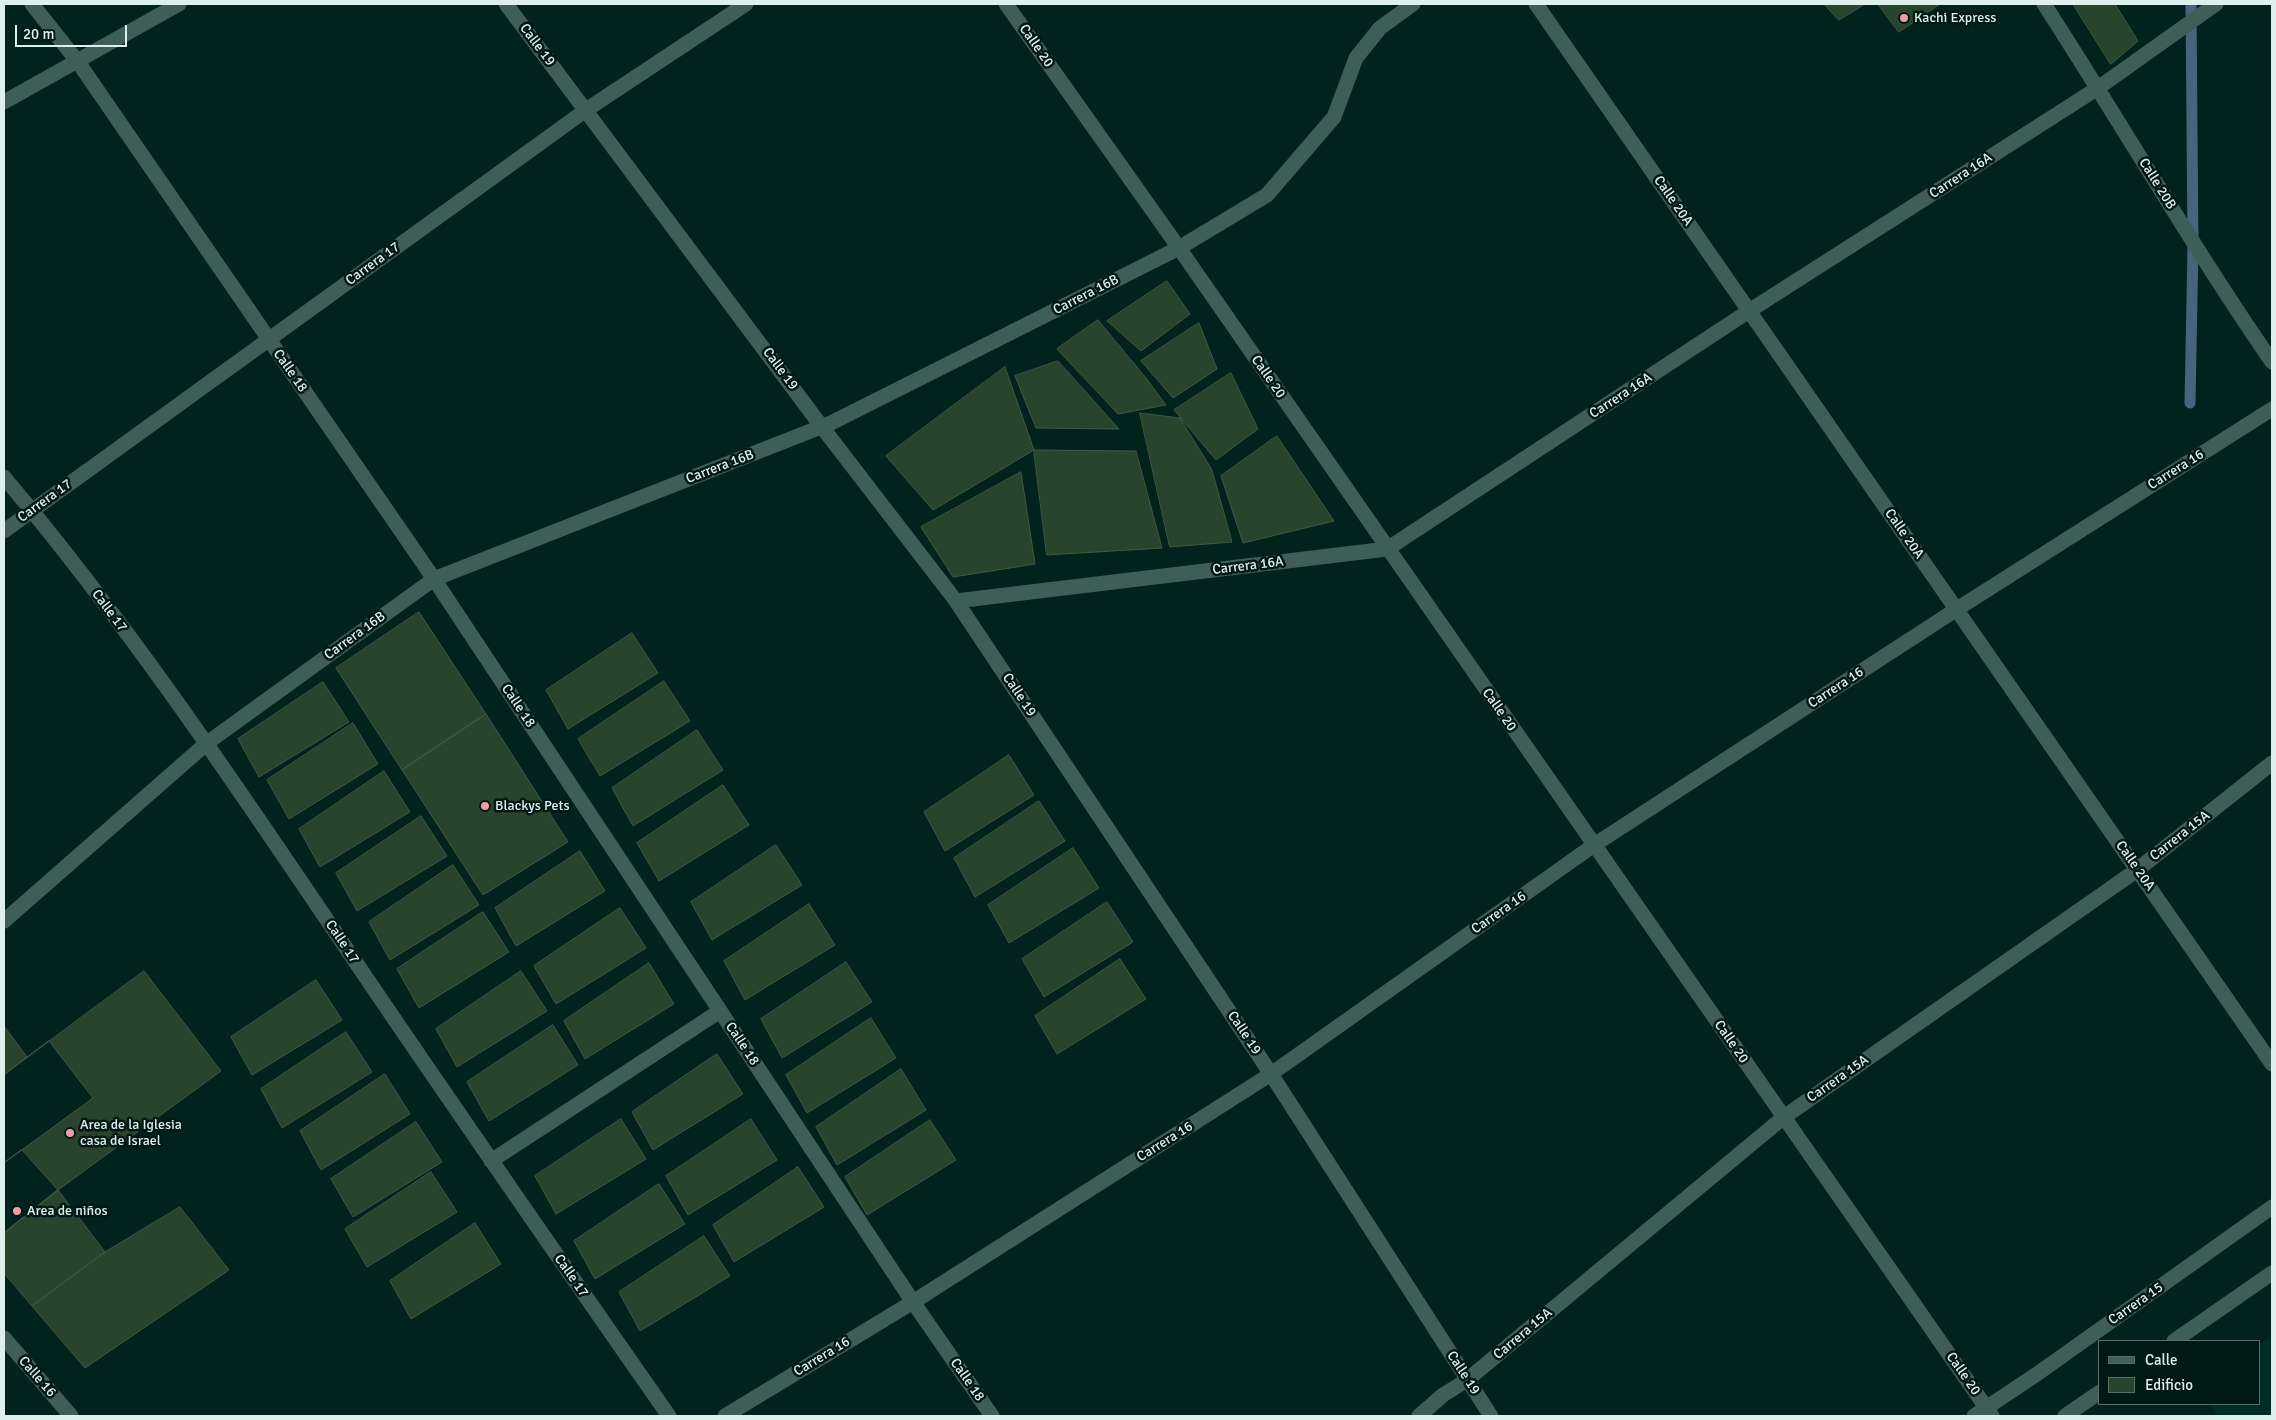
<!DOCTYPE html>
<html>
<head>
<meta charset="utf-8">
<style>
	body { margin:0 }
	#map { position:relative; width:2276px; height:1420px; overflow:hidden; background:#02221d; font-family:Signika,sans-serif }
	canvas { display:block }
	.frame { position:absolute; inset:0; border:5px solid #def0ec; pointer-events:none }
	.legend { position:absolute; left:2098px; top:1340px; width:162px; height:65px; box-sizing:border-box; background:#001914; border:1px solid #596f6a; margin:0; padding:6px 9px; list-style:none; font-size:15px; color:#def0ec }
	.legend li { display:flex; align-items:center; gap:10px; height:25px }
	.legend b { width:25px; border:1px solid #596f6a }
	.scale { position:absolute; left:15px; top:25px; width:112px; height:22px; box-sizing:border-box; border:2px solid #def0ec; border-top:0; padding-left:6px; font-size:15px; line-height:18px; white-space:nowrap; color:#def0ec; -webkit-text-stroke:4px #001914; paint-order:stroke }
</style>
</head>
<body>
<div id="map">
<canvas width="2276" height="1420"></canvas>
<div class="frame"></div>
<ul class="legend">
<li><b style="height:6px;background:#3e5e57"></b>Calle</li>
<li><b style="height:14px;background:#29442c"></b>Edificio</li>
</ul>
<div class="scale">20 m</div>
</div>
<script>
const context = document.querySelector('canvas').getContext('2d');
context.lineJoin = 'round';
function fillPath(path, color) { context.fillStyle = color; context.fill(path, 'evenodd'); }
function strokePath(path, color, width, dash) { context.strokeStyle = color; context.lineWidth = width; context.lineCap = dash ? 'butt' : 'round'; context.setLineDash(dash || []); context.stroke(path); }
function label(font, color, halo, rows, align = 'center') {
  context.font = font + ' Signika,sans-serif'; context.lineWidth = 5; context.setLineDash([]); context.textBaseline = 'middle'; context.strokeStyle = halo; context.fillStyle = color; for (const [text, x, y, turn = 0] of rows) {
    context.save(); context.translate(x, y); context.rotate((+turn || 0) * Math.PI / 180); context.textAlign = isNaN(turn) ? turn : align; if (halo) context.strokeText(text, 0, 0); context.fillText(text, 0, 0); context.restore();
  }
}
fillPath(new Path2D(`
	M2272,1336V1416H2218L2211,1404H2260V1343Z`), '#002c25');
strokePath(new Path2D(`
	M2190,403L2193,246L2191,4`), '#48637d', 11);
const building = new Path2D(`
	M1824,4H1865L1839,20Z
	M1878,4H1940L1899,32Z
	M2073,4H2115L2138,41L2111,64Z
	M1167,281L1190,314L1141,351L1107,321Z
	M1098,320L1146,378L1166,405L1118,414L1057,349Z
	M1199,323L1217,369L1173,398L1141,361Z
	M1058,361L1119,429L1036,428L1015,376Z
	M1005,367L1034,450L933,510L886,456Z
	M1231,373L1258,429L1216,460L1174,410Z
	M1140,413L1180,418L1212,470L1232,542L1170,547Z
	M1277,436L1334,521L1243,543L1221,476Z
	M1034,450L1136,451L1162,548L1047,555Z
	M1021,472L1035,564L953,577L921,527Z
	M419,612L486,714L402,770L336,668Z
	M632,633L658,673L568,729L546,690Z
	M664,681L690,721L600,776L578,739Z
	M323,682L349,722L259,777L238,739Z
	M486,714L568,842L483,895L402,770Z
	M353,723L378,764L289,819L267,780Z
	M697,730L723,770L633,826L612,788Z
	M1009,755L1034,795L945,851L924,812Z
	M384,771L410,812L320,867L299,829Z
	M723,785L749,825L659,881L637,843Z
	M1039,801L1065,841L975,897L954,858Z
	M421,816L447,856L357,911L336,873Z
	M776,845L802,885L712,940L691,902Z
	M1073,848L1099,888L1009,943L988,905Z
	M580,851L605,891L516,946L495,908Z
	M453,865L479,905L390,960L369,922Z
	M1107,902L1133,942L1044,997L1022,959Z
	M809,904L835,945L745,1000L724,961Z
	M620,908L646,948L556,1004L534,966Z
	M483,912L509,952L419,1008L397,969Z
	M1120,959L1146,999L1057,1054L1035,1016Z
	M846,962L872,1002L782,1058L761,1019Z
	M649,963L674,1004L585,1059L564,1021Z
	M144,971L221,1071L58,1190L4,1233V1075Z
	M521,971L547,1011L457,1067L436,1029Z
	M316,980L342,1020L252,1075L231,1037Z
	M871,1018L896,1058L807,1113L786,1075Z
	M553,1025L578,1065L489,1121L467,1082Z
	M4,1026L27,1057L4,1075Z
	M346,1032L372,1072L282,1128L261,1089Z
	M49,1041L93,1098L4,1163V1075Z
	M717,1054L743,1094L653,1150L632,1112Z
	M901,1069L926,1110L837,1165L816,1127Z
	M385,1074L410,1114L321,1170L300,1131Z
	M621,1119L646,1159L556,1214L535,1176Z
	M751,1119L777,1160L688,1215L666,1176Z
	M930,1120L956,1160L867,1215L845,1177Z
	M416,1122L442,1162L353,1217L331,1179Z
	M22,1150L58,1190L4,1233V1163Z
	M798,1167L824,1207L734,1262L713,1225Z
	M431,1172L457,1212L367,1267L345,1229Z
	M659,1184L685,1224L595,1279L574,1241Z
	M58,1190L105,1252L32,1306L4,1273V1233Z
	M180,1207L229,1270L85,1368L32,1306L105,1252Z
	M475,1223L501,1264L411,1319L390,1281Z
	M704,1236L730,1276L640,1331L619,1292Z`);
fillPath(building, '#29442c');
strokePath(building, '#445745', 1);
strokePath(new Path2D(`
	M32,4L78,62L434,579L913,1302L992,1416
	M506,4L822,427L956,601L1271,1074L1491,1416
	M1006,4L1179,248L1992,1416
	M1536,4L2272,1064
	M2044,4C2121,123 2192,246 2272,362
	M4,102L179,4
	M4,477C128,624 236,785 344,945C451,1103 560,1260 669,1416
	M4,531L586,110L746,4
	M956,601L1387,549L1749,311L2098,88L2216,4
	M4,921L207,743L434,579L831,423L1179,248L1267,195L1334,117L1356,58L1380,28L1413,4
	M491,1161L720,1011
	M4,1338L71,1416
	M2174,1341L2272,1273
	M725,1416L913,1302L1271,1074L1594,845L1957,609L2272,409
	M1419,1416L1443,1395L1467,1380L1784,1117L2137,870L2272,763
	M1974,1416L2037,1374L2272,1207
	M2065,1416L2100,1392`), '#3e5e57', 15);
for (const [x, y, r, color] of [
	[1904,18,5,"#f49aa4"],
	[485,806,5,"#f49aa4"],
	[70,1133,5,"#f49aa4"],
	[17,1211,5,"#f49aa4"]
]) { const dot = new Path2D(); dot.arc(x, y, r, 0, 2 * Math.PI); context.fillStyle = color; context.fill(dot); strokePath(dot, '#001914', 2); }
label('14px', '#def0ec', '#001914', [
	["Kachi Express",1914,18],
	["Blackys Pets",495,806],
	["Area de la Iglesia",80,1125],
	["casa de Israel",80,1141],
	["Area de niños",27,1211]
], 'left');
label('14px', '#def0ec', '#001914', [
	["Calle 19",537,45,53],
	["Calle 20",1036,46,55],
	["Carrera 16A",1961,176,-33],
	["Calle 20B",2157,184,58],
	["Calle 20A",1673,201,55],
	["Carrera 17",373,264,-36],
	["Carrera 16B",1086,295,-27],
	["Calle 19",780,369,53],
	["Calle 18",290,371,55],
	["Calle 20",1268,377,55],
	["Carrera 16A",1621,396,-33],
	["Carrera 16B",720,467,-21],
	["Carrera 16",2176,470,-32],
	["Carrera 17",45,501,-36],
	["Calle 20A",1904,534,55],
	["Carrera 16A",1248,566,-7],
	["Calle 17",109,611,53],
	["Carrera 16B",355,636,-36],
	["Carrera 16",1836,688,-33],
	["Calle 19",1019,695,56],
	["Calle 18",518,706,56],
	["Calle 20",1499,710,55],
	["Carrera 15A",2180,836,-38],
	["Calle 20A",2135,866,55],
	["Carrera 16",1499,913,-35],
	["Calle 17",342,942,56],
	["Calle 19",1244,1033,56],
	["Calle 20",1731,1042,55],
	["Calle 18",742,1044,56],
	["Carrera 15A",1838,1079,-35],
	["Carrera 16",1165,1142,-32],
	["Calle 17",571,1276,55],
	["Carrera 15",2136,1304,-35],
	["Carrera 15A",1523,1334,-40],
	["Carrera 16",822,1357,-31],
	["Calle 19",1463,1373,57],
	["Calle 20",1963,1374,55],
	["Calle 16",37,1377,49],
	["Calle 18",967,1380,55]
]);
</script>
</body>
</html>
